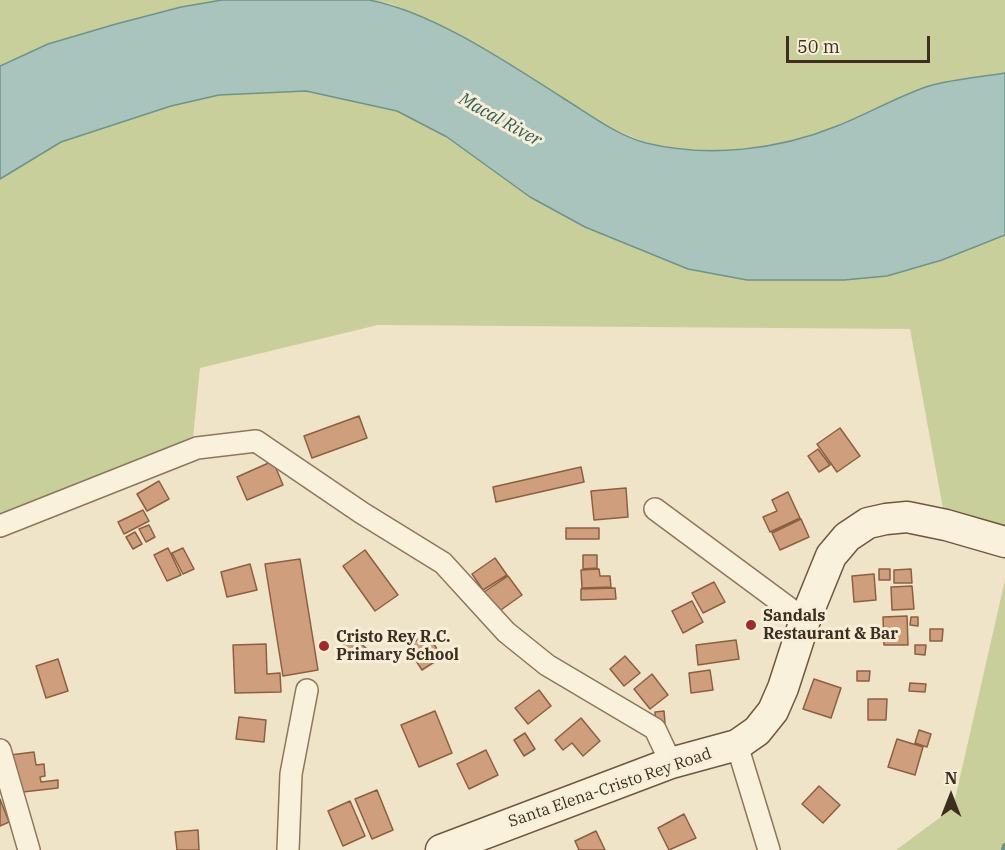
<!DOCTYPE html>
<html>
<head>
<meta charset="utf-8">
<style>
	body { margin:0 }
	#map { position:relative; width:1005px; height:850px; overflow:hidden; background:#f0e4c8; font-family:"IBM Plex Serif",serif }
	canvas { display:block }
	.north { position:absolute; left:921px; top:766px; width:60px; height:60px; -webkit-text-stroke:4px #f7eed8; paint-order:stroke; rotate:0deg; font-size:16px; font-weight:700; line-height:24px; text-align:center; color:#3d2e20 }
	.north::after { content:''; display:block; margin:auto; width:21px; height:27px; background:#3d2e20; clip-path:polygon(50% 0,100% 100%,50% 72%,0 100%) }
	.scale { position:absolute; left:786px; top:36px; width:144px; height:27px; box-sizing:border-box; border:3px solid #3d2e20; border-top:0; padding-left:8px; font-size:18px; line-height:21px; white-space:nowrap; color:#3d2e20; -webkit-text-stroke:4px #f7eed8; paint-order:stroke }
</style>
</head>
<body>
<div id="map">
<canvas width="1005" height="850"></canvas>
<div class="north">N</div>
<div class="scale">50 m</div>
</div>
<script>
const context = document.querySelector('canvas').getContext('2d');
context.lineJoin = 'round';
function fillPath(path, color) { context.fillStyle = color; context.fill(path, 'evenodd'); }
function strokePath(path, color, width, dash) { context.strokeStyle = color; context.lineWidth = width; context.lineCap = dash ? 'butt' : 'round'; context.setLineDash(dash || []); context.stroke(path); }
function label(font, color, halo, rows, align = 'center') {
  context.font = font + ' "IBM Plex Serif",serif'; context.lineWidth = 6; context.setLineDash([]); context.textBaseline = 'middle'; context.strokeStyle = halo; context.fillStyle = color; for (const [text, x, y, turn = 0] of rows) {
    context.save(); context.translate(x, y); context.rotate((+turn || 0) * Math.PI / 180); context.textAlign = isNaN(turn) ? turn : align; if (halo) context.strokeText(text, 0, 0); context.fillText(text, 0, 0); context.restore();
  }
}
fillPath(new Path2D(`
	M0,0H222L181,7L116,24L48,44L0,66Z
	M369,0H1005V73L952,81L835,127L782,144L738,150L679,149L644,142L609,127L499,57L392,4Z
	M306,91L397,111L447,137L530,197L585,227L844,280L887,276L942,260L1005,235V542L946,525L910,329L378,325L200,368L193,438L0,524V179L61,142L171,106L219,95Z
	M1005,580V850H896L953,808Z`), '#c9cf9b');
const water = new Path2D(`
	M222,0H369C433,12 508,63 563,98C589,114 616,135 646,143C709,158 778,150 837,126C868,114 898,96 929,86C953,79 980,77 1005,73V235L942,260L887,276L844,280H747L688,269L585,227L530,197L447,137L397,111L306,91L219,95L171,106L61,142L0,179V66L48,44L116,24L181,7Z`);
fillPath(water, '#a9c4bc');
strokePath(water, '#6f938a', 1.5);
strokePath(new Path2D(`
	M1004,850L1005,846`), '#6f938a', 6);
const building = new Path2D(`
	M359,416L367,438L312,458L304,436Z
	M840,428L860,456L837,472L817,444Z
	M818,449L830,465L819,472L808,456Z
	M273,461L283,485L247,500L237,477Z
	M581,467L584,482L496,502L493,487Z
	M159,481L169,499L147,511L137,494Z
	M626,488L628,517L594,520L591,491Z
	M788,492L800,518L770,532L763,517L777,511L772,500Z
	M143,510L149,521L124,534L118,522Z
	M801,519L809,537L780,550L772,533Z
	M149,525L155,537L146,542L139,529Z
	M566,528H599V539H566Z
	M135,532L142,544L133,549L126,537Z
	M168,548L181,575L167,581L154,555Z
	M183,548L194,569L183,574L172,553Z
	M365,550L398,595L375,611L343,566Z
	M583,555H597V568L583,569Z
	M495,558L507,575L483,590L472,574Z
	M300,559L318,670L283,676L265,564Z
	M250,564L257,590L227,597L221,572Z
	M599,569L600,576H610L611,587L582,588L581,570Z
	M879,569H890V580H879Z
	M911,569L912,583H894V570Z
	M874,574L876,600L854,602L852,576Z
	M508,576L522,595L498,612L484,592Z
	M714,582L725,602L703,613L692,593Z
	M912,586L914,609L892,610L891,587Z
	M615,588L616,599L581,600V589Z
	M692,601L703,622L683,633L672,611Z
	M907,616L908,645H884L883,617Z
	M911,617H918V626L910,625Z
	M930,629H943L942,641H930Z
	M427,633L442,657L422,670L407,647Z
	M352,635L368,650L359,659L343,645Z
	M736,640L739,659L698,665L696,645Z
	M266,644L267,674L280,673L281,692L235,693L233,645Z
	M915,645H926L925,655L915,654Z
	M625,656L640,673L624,686L610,669Z
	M58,659L68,691L46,698L36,666Z
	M710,670L713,690L691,693L689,673Z
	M857,671H870L869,681H857Z
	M652,674L668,695L650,709L634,689Z
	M814,679L841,688L831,718L803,709Z
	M910,683L926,684L925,692L909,691Z
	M539,690L551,706L528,724L515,708Z
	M868,699H887L886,720H868Z
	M435,711L452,753L419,767L401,725Z
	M664,711L665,723L656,724L655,712Z
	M239,717L266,720L264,742L236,739Z
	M581,718L600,741L583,756L572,743L563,750L555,740Z
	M919,730L931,734L927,747L915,743Z
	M525,733L535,749L524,756L514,740Z
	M897,739L923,747L915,775L888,767Z
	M486,750L498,775L469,789L457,764Z
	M34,752L36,765L44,764L45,776L40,777L41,782L58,780V788L14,793L10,755Z
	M819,786L840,805L823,823L802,804Z
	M377,790L393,830L372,839L355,799Z
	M0,799L9,822L0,826Z
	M350,801L365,836L343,846L328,811Z
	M684,814L696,838L669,850L658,828Z
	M198,830L199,850H177L175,832Z
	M596,831L605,850H579L575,841Z`);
fillPath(building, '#cf9f7d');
strokePath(building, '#8d5f41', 1.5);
const street = new Path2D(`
	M655,509L805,620
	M0,526L197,448L256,441L362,513L443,563L506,632L547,665L655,729L671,763
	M737,745L769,850
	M0,750L29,850
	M288,850L291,774L307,690`);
const secondary = new Path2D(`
	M441,850L671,763L737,745L757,731L773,711L783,688L805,620L831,556L847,537L868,523L886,519L907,517L946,525L1005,542`);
strokePath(street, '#8d765c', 24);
strokePath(secondary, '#6f573f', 33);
strokePath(street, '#faf1dc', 21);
strokePath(secondary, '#faf1dc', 30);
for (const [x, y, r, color] of [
	[751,625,6,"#9e2a2b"],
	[324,646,6,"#9e2a2b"]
]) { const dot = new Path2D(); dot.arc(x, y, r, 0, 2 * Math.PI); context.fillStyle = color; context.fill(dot); strokePath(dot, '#f7eed8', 2); }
label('bold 16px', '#3d2e20', '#f7eed8', [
	["Sandals",763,616],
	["Restaurant & Bar",763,634],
	["Cristo Rey R.C.",336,637],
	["Primary School",336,655]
], 'left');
label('16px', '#3d2e20', '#f7eed8', [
	["Santa Elena-Cristo Rey Road",610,788,-19]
]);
label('italic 18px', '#2f5d5a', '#f7eed8', [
	["Macal River",500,120,29]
]);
</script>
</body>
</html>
